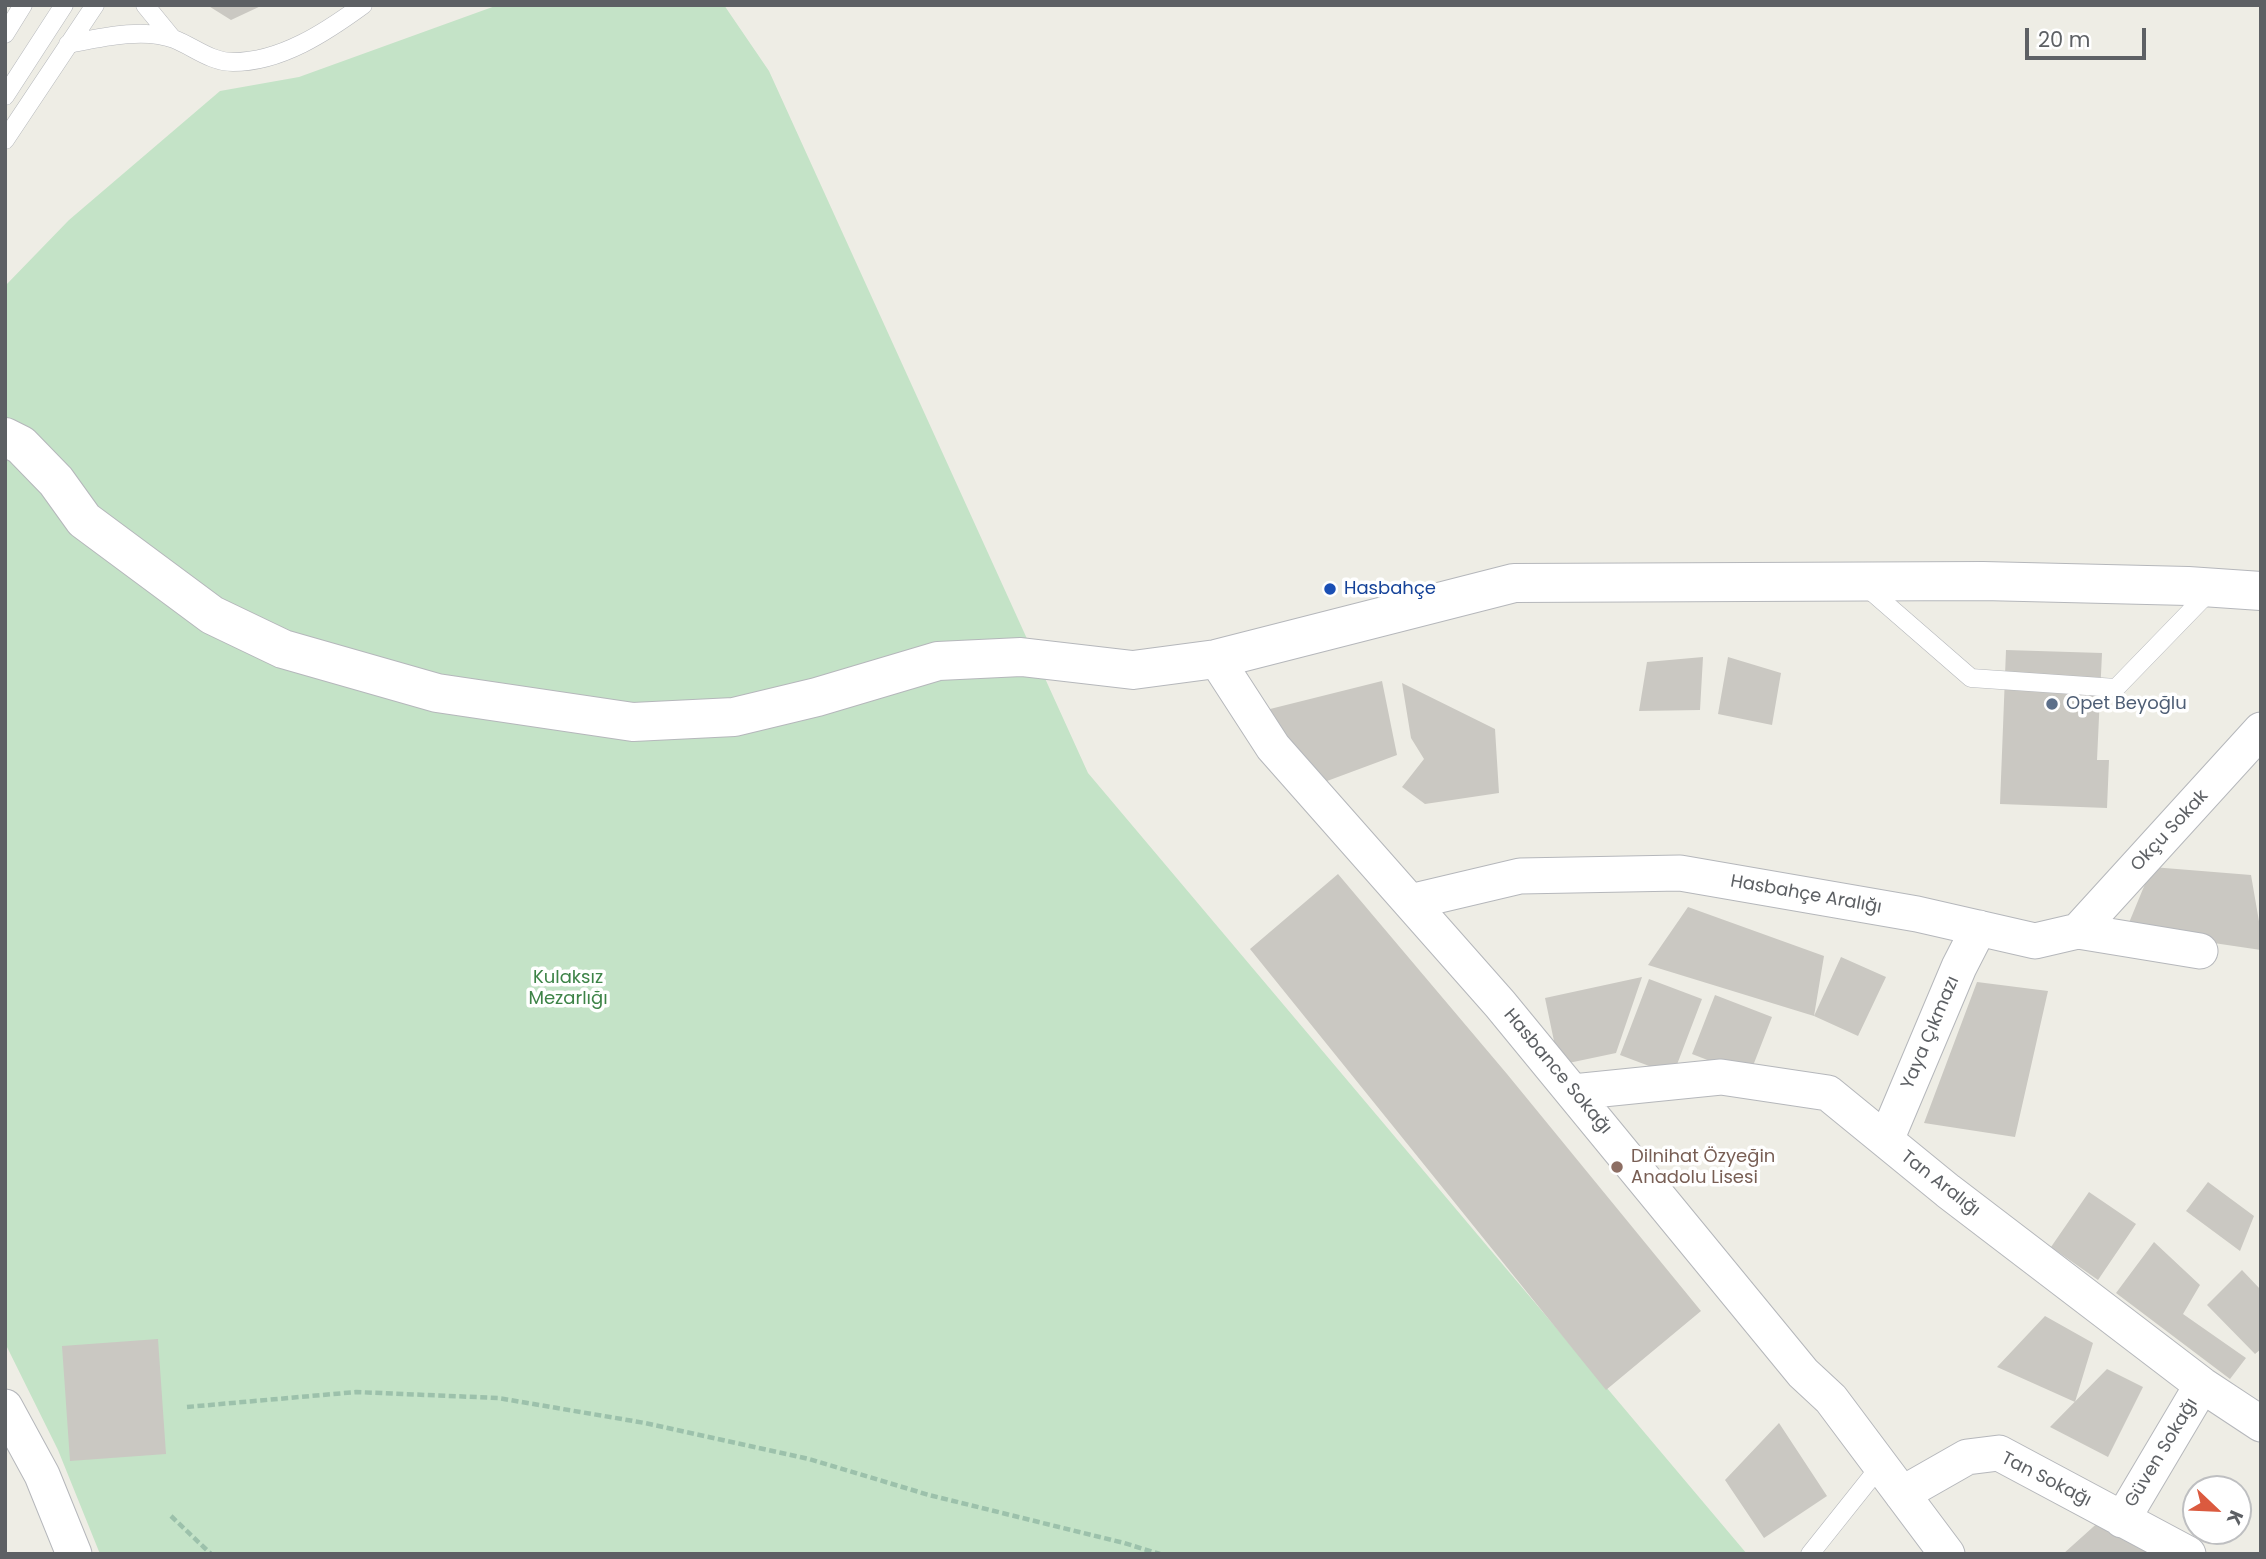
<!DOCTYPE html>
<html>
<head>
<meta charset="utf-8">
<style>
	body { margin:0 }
	#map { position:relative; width:2266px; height:1559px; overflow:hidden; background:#eeede5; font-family:Poppins,sans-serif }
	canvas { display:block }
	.frame { position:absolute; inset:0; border:7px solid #5d6064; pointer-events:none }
	.north { position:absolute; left:2182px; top:1475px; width:70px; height:70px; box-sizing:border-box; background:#fff; border:2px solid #bebfc1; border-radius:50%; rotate:113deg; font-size:19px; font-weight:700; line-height:28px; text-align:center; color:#5d6064 }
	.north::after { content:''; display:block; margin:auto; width:24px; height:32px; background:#db5a3f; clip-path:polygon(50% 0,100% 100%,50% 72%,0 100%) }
	.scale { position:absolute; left:2025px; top:28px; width:121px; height:32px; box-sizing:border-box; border:4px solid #5d6064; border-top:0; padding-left:9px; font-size:21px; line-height:24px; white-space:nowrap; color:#5d6064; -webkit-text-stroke:5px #fff; paint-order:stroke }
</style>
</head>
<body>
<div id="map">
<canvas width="2266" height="1559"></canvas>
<div class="frame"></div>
<div class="north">K</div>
<div class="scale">20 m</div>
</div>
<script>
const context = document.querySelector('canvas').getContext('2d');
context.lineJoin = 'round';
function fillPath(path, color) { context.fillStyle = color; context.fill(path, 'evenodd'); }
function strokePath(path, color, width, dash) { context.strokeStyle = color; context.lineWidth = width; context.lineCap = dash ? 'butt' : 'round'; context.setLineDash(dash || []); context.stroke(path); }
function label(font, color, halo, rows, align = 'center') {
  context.font = font + ' Poppins,sans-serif'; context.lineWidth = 7; context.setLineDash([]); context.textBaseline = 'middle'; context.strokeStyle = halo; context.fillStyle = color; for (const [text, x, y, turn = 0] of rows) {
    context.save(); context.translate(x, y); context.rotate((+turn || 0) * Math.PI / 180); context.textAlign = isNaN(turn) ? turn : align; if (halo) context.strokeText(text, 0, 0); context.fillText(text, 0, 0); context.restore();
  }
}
fillPath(new Path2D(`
	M498,5H724L769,71L1088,773L1747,1554H100L58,1450L5,1343V286L69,220L220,91L299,77Z`), '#c4e3c7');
fillPath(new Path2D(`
	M207,5H263L231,20Z
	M2006,650L2102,653L2097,760H2109L2107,808L2000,804Z
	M1703,657L1700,710L1639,711L1647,662Z
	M1728,657L1781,673L1772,725L1718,714Z
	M1382,681L1397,755L1319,784L1262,711Z
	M1402,683L1495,729L1499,793L1425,804L1402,787L1424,759L1411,738Z
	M2152,867L2251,875L2261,933V950L2126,930Z
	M1338,874L1507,1074L1701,1311L1606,1390L1250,949Z
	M1688,907L1824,956L1814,1016L1648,965Z
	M1841,957L1886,977L1858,1036L1814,1016Z
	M1642,977L1616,1053L1559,1065L1545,998Z
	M1649,979L1702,999L1673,1075L1620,1055Z
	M1977,982L2048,991L2015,1137L1924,1123Z
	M1715,995L1772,1017L1749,1076L1692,1054Z
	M2208,1182L2254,1216L2240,1251L2186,1211Z
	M2089,1192L2136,1224L2098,1280L2051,1247Z
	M2154,1242L2200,1285L2183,1314L2246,1358L2230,1379L2116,1293Z
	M2242,1270L2261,1290V1349L2255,1354L2207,1305Z
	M2045,1316L2093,1343L2075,1402L1997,1367Z
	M158,1339L166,1454L70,1461L62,1346Z
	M2107,1369L2143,1387L2108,1457L2050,1427Z
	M1779,1423L1827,1496L1764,1538L1725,1480Z
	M2102,1519L2155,1554H2063Z`), '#cac8c2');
const service = new Path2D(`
	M145,5L172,38
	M5,34L23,5
	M68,44C99,38 144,27 174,39C194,47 211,62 233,62C281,62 326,32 363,5
	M5,96L64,5
	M5,140L95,5
	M1864,585L1971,678L2116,688L2211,590
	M1810,1554L1881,1465`);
const minor = new Path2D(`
	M1216,659L1273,747L1500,1004L1803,1373L1831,1399L1947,1554
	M1410,902L1520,876L1680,873L1917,914L2035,941L2078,931L2200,951
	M2078,931L2261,730
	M1573,1092L1721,1077L1828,1093L1948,1191L2202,1385L2261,1424
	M1886,1140L1959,967L1979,928
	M5,1407L42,1475L74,1554
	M1902,1494L1967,1457L1999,1453L2188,1554
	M2122,1520L2202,1385`);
const tertiary = new Path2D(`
	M5,437L21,445L56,481L84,520L212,615L283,649L437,693L633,722L734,717L817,697L938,661L1021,657L1133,670L1216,659L1514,583L1983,581L2188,586L2261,591`);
strokePath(service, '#b5b7bb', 19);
strokePath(minor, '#b5b7bb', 37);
strokePath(tertiary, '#b5b7bb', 40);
strokePath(new Path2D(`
	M187,1407L356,1392L498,1398L645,1423L809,1459L929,1495L1124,1543L1160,1554
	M171,1516L211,1554`), '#9cc1ab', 4.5, [7, 3.5]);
strokePath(service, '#fff', 18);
strokePath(minor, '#fff', 35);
strokePath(tertiary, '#fff', 38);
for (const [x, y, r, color] of [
	[1330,589,7,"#1a4fb4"],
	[2052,704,7,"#5c6f8a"],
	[1617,1167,7,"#8d6e63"]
]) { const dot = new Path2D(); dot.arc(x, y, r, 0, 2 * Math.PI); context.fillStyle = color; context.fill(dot); strokePath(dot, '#fff', 2.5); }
label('18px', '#164399', '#fff', [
	["Hasbahçe",1344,589]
], 'left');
label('18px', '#4e5e75', '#fff', [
	["Opet Beyoğlu",2066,704]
], 'left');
label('18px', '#5d6064', '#fff', [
	["Okçu Sokak",2170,831,-47],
	["Hasbahçe Aralığı",1806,895,10],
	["Yaya Çıkmazı",1931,1033,-67],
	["Hasbance Sokağı",1557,1072,50],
	["Tan Aralığı",1940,1184,38],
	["Güven Sokağı",2162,1453,-59],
	["Tan Sokağı",2046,1480,27]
]);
label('18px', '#3d8347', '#fff', [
	["Kulaksız",568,978],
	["Mezarlığı",568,999]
]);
label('18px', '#785e54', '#fff', [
	["Dilnihat Özyeğin",1631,1157],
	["Anadolu Lisesi",1631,1178]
], 'left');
</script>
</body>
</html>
